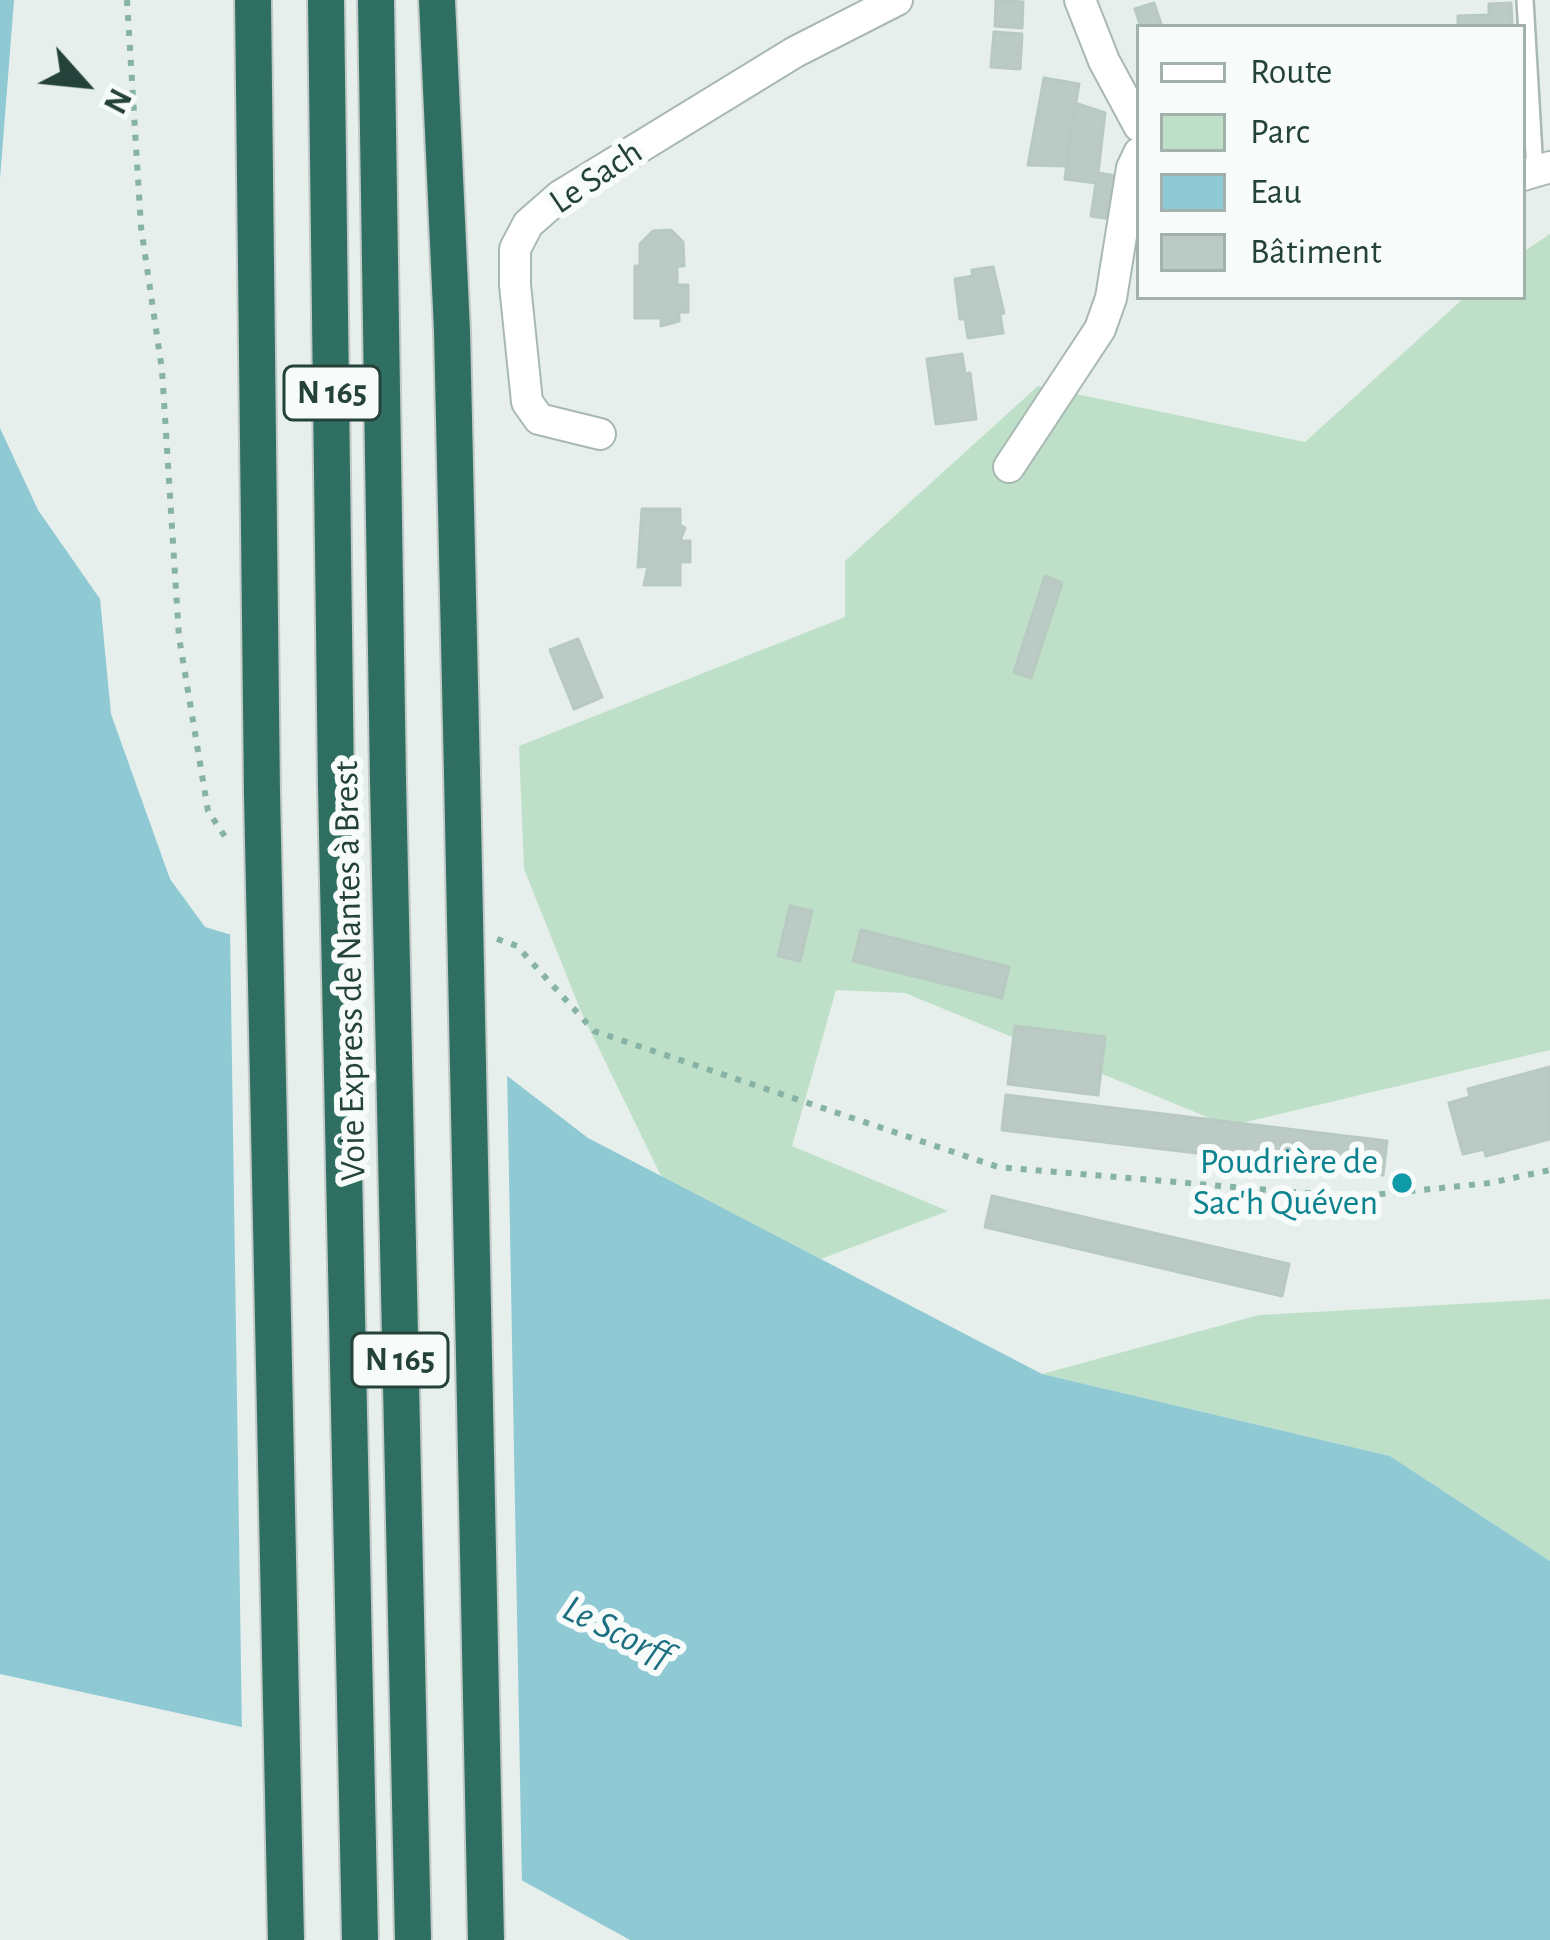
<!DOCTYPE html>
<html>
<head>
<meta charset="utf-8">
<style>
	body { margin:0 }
	#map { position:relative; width:1550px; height:1940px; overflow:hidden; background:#e6efeb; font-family:"Alegreya Sans",sans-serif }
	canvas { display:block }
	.legend { position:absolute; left:1136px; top:24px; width:390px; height:276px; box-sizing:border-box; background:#f7fbf9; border:3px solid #a3b1ad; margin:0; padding:15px 21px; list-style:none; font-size:36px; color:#24423a }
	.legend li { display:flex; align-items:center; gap:24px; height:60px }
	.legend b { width:60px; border:3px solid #a3b1ad }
	.north { position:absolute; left:24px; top:24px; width:120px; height:120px; -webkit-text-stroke:9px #f7fbf9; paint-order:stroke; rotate:117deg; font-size:33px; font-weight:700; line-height:48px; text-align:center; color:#24423a }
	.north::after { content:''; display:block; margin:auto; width:42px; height:54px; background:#24423a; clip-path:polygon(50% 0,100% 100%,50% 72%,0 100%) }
</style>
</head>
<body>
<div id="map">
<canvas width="1550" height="1940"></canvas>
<ul class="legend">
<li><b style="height:15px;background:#fff"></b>Route</li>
<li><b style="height:33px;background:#bfe0c8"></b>Parc</li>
<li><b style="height:33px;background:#8ec9d4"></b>Eau</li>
<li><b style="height:33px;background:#bbcac4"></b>Bâtiment</li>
</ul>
<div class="north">N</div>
</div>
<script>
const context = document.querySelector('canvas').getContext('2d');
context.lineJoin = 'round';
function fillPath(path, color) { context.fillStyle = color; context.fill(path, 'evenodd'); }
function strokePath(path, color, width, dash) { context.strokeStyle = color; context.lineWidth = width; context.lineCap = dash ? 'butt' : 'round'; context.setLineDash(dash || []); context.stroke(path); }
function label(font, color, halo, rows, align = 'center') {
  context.font = font + ' "Alegreya Sans",sans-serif'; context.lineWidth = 12; context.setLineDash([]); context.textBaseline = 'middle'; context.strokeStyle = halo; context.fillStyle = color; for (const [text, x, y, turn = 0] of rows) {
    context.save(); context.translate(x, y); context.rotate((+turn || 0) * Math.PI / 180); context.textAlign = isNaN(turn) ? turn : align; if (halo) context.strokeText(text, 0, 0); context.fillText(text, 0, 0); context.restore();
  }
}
fillPath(new Path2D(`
	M1550,234V1050L1229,1126L905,993L836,990L792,1146L948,1211L821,1259L662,1178L582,1014L524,869L519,746L845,617V561L1038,386L1305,442L1465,297H1523V252Z
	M1550,1299V1561L1390,1456L1042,1374L1259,1315Z`), '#bfe0c8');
fillPath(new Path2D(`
	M0,0H14L0,179Z
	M0,428L38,510L100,599L111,714L170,879L205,927L305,957L506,1075L588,1138L1042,1374L1390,1456L1550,1561V1940H630L246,1728L0,1674Z`), '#8ec9d4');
fillPath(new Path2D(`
	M230,929L428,981L507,1068L522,1887L242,1734Z`), '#e6efeb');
const building = new Path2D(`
	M996,0L1023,2L1022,28L995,26Z
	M1154,3L1162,27H1141L1135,9Z
	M1511,3L1512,27H1458V16L1489,15V4Z
	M994,32L1022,34L1020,69L991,67Z
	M1044,78L1079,84L1065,166L1028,165Z
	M1075,103L1105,113L1098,173L1117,176L1111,219L1091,216L1096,183L1065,179Z
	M671,230L683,242L684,266H677V285H688V312H679V321L661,326V318H635V266H640V244L653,231Z
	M993,267L1004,313L1000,314L1003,333L968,338L965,319H960L955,279L973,276L972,270Z
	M962,354L965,374L970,373L976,419L936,424L927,359Z
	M642,509H680V525L685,528L680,541H690V562H680V585H644L648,566L638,567Z
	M1045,576L1062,583L1031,678L1014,672Z
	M578,639L602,697L574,709L550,650Z
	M790,906L812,911L800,961L778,956Z
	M861,930L1009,967L1002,998L853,961Z
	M1015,1026L1105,1037L1098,1095L1008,1084Z
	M1550,1067V1139L1486,1156L1484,1149L1463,1154L1449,1103L1470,1097L1468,1089Z
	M1006,1095L1387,1141L1383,1175L1002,1130Z
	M992,1196L1289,1264L1282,1296L985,1227Z`);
fillPath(building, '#bbcac4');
strokePath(building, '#b8c9c2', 3);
const lane = new Path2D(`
	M1525,0L1535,171`);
const street = new Path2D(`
	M1080,0L1104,61L1139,126
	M1523,175L1550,167
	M600,434L539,419L527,402L515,285V249L528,224L560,196L795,52L897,0
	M1009,467L1100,329L1111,298L1132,168L1139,153`);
const highway = new Path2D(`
	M253,0L262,793
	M326,0L336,786
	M376,0L388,781
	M437,0L452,331L462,773`);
strokePath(lane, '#a8b8b2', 20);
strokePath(street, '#a8b8b2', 34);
strokePath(highway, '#c2cac8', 40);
strokePath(new Path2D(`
	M127,0L141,227L162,370L179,637L208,811L226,838
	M497,939L517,946L594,1031L998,1167L1352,1197L1490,1183L1550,1170`), '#86b3a5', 6, [6, 9]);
strokePath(lane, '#fff', 15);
strokePath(street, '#fff', 30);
strokePath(highway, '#2f6f62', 36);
const highwayBridge = new Path2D(`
	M462,773L486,1940
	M388,781L413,1940
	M336,786L360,1940
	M262,793L286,1940`);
strokePath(highwayBridge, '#c2cac8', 40, []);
strokePath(highwayBridge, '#2f6f62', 36);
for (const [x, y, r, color] of [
	[1402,1183,12,"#0f9aa8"]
]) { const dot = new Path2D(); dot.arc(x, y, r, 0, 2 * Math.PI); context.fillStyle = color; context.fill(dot); strokePath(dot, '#f7fbf9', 4.5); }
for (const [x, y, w] of [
	[332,393,96],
	[400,1360,96]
]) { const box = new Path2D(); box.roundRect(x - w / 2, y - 27, w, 54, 9); context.fillStyle = '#f7fbf9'; context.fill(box); strokePath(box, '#24423a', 3); }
label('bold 33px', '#24423a', null, [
	["N 165",332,393],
	["N 165",400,1360]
]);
label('36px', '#24423a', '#f7fbf9', [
	["Le Sach",596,177,-34],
	["Voie Express de Nantes à Brest",350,971,-91]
]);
label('36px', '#0d838f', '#f7fbf9', [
	["Poudrière de",1378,1162],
	["Sac'h Quéven",1378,1203]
], 'right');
label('italic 39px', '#1c6f80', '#f7fbf9', [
	["Le Scorff",617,1632,27]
]);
</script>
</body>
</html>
